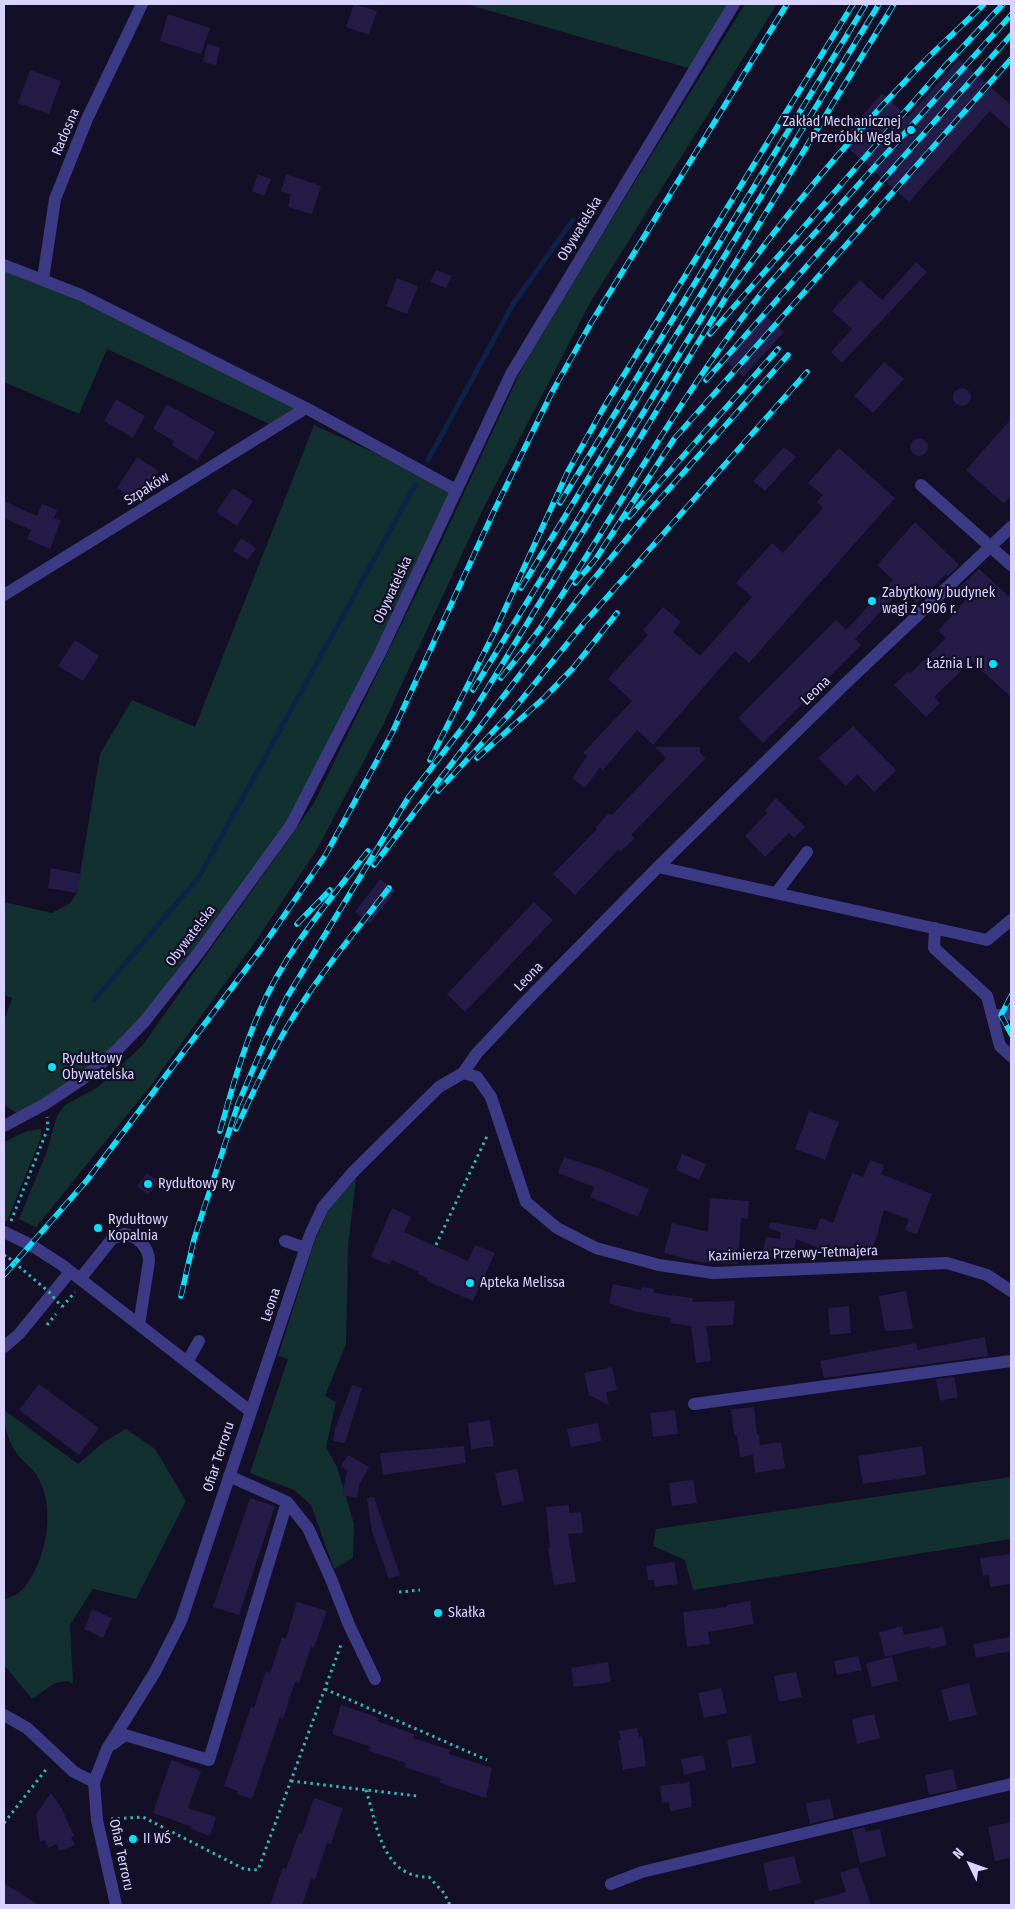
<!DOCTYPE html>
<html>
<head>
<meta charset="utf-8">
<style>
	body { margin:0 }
	#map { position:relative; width:1015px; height:1909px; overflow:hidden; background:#130f26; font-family:"Fira Sans Condensed",sans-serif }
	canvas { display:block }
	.frame { position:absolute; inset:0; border:5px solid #d9d4ff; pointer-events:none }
	.north { position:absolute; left:945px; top:1839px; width:50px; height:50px; -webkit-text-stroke:4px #130f26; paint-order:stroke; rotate:312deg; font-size:14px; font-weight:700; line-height:20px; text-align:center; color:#d9d4ff }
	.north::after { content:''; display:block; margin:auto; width:18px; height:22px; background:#d9d4ff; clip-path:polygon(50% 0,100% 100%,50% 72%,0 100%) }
</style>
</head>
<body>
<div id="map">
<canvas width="1015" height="1909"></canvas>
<div class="frame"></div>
<div class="north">N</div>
</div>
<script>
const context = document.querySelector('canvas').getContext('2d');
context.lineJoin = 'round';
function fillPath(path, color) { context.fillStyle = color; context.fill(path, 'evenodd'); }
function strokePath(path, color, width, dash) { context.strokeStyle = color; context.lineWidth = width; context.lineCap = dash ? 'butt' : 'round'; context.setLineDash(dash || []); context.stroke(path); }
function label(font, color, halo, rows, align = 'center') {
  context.font = font + ' "Fira Sans Condensed",sans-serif'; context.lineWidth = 4.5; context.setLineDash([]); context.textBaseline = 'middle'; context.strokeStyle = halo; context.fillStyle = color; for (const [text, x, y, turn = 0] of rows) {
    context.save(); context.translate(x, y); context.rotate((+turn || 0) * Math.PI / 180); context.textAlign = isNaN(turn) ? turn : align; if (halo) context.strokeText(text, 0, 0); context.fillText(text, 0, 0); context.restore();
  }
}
fillPath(new Path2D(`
	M466,4H736L695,70Z
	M745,4H777L591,301L482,511L382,727L316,851L260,935L152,1084L36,1227L19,1219L46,1154L57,1116L65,1105L98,1087L142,1046L314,803L431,564L529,353Z
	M4,265L306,408L276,427L107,349L79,414L4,382Z
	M314,425L456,490L291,825L115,1052L23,1117L4,1105V1021L12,998L4,995V902L52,913L70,903L77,893L100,754L132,700L195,727Z
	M41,1129V1137L7,1221H4V1142L27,1131Z
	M356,1179L348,1246L346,1344L325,1396L336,1402L326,1447L337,1467L354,1524L353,1558L334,1569L311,1505L294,1490L250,1473L288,1359L278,1356L314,1243L330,1206Z
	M4,1410L78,1464L104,1442L126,1429L155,1449L186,1501L136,1599L93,1589L70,1625L73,1684L68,1681L55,1683L32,1699L4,1665V1600C10,1597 19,1594 24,1588C46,1561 57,1508 37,1476C33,1468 24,1463 19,1456C8,1443 4,1426 4,1410Z
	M1011,1477V1539L693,1590L685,1560L653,1546L656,1529Z`), '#12302f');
strokePath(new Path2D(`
	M428,460L513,304L573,220
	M95,999L199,877L415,485`), '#0c2248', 5);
fillPath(new Path2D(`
	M354,4L377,11L369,35L346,27Z
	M168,14L210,28L201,54L160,41Z
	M207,44L220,47L216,65L203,62Z
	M959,59L1011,105V130L990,111L909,202L840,141L882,93L908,117Z
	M30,70L61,81L49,114L18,103Z
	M258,174L271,179L264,196L252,191Z
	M286,174L321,186L312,214L288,207L291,194L281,191Z
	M916,262L927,272L842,363L831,352L852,329L832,311L860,280L882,300Z
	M436,270L452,276L446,288L430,282Z
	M397,278L418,286L407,314L386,306Z
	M766,316L784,332L743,377L726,361Z
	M884,362L904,379L873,413L854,396Z
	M953 397a9 9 0 1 1 18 0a9 9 0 1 1-18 0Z
	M116,399L145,416L133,438L104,421Z
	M167,404L215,432L197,461L172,445L174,441L153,429Z
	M1011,419V495L1004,504L966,470Z
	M910 447a9 9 0 1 1 18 0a9 9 0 1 1-18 0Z
	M784,447L796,457L765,491L753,481Z
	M839,448L895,498L749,663L735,651L653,745L637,730L603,770L600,767L585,788L572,778L587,756L583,753L632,701L608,679L648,635L643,630L663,607L681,622L673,632L700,656L752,597L736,583L772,543L783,553L823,508L817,502L823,495L808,483Z
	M137,457L159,471L139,502L117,488Z
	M233,488L253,501L237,526L216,512Z
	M4,501L37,516L42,504L57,510L54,518L61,521L50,549L27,539L31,530L4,518Z
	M915,522L959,565L948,576L946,574L917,603L902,589L855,639L861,645L763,743L738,718L836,620L846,630L893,580L877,565Z
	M241,538L256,548L248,560L233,551Z
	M979,569L1011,598V697L971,661L934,697L940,703L926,717L894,685L908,671L910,674L946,638L938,631L969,596L960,587Z
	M75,640L99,656L83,681L58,666Z
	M853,726L896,770L874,792L857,774L846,786L818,758Z
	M655,747H700V753L706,758L631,835L635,838L620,852L618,850L575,895L553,874L597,829L596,827L609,813L612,815L666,758Z
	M776,798L805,827L794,838L789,833L765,857L745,836L767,813L765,810Z
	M51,868L81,874L77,893L48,888Z
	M380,879L395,891L370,924L355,912Z
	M534,902L553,920L465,1012L447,994Z
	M809,1111L839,1122L825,1160L795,1149Z
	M682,1154L706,1164L699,1180L676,1170Z
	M564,1157L601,1169L649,1189L638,1217L590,1197L594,1187L558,1173Z
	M870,1160L884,1165L881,1174L932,1194L917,1234L905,1230L909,1219L884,1210L871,1256L838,1246L834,1254L796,1239L792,1261L762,1256L766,1237L780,1239L781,1233L769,1228L770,1222L816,1230L821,1218L833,1223L852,1173L863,1177Z
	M147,1173L159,1182L148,1195L137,1186Z
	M710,1198L749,1201L748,1219L741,1218L738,1264L699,1262L664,1253L672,1223L708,1232Z
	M392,1208L411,1217L404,1232L468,1261L475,1245L495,1253L473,1301L427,1281L428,1278L418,1274L419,1272L392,1260L390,1265L371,1257Z
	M613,1284L641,1290L642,1287L654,1289V1293L693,1298L692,1302L735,1301L733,1325L706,1326L711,1361L696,1363L691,1326L670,1323L671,1318L637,1312L609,1303Z
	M906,1291L913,1329L885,1331L879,1296Z
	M849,1306L851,1333L830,1335L828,1308Z
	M985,1337L988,1356L824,1378L820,1361L916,1343L917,1350Z
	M612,1367L617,1390L606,1392L609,1405L589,1395L584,1373Z
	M954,1377L958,1397L940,1401L936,1379Z
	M39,1384L99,1428L79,1455L19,1410Z
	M352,1385L362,1388L345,1443L333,1441L335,1429Z
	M754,1407L757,1435H759L760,1445L781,1442L785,1468L755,1473L753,1455L740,1457L737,1435H734L731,1409Z
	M675,1410L678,1434L653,1437L650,1413Z
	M490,1420L494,1446L471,1449L468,1423Z
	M598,1423L601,1441L571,1447L567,1429Z
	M464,1446L466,1463L383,1475L380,1453Z
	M922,1446L926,1475L863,1484L858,1456Z
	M348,1455L369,1467L359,1485L357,1498L342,1495L347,1470L341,1466Z
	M517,1469L524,1501L502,1506L495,1473Z
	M693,1480L697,1503L672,1506L669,1483Z
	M374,1497L400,1575L389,1579L372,1532L367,1498Z
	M250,1498L275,1506L239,1615L213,1607Z
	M569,1505V1513L581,1512L583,1533L568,1534L576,1582L554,1585L548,1548H550L546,1507Z
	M1011,1554V1584L990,1587L989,1575L983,1576L980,1558Z
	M674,1562L678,1584L655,1587L654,1580H648L646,1566Z
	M750,1601L754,1624L708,1632L710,1644L687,1647L683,1612L727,1607V1605Z
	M297,1602L327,1611L314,1648L311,1647L299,1683L295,1682L283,1719L280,1717L252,1799L237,1794L238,1791L224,1786L251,1707L254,1708L266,1671L270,1673L282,1637L286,1638Z
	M92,1609L112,1618L103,1638L84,1629Z
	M902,1626L904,1635L943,1627L947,1645L930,1649V1646L885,1657L879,1632Z
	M1011,1637V1651L976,1658L973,1644Z
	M858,1656L862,1670L837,1675L834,1661Z
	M892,1657L898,1681L872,1687L866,1663Z
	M608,1662L611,1682L574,1687L571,1668Z
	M796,1672L802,1697L779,1702L774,1676Z
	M969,1683L977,1715L949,1721L941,1690Z
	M721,1688L727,1713L704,1718L698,1693Z
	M341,1705L379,1718L377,1721L414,1734L413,1738L450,1750L449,1754L492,1768L486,1798L440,1783L441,1779L404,1767L406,1763L369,1751L371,1747L332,1734Z
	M874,1714L880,1738L857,1744L852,1719Z
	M637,1728L639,1737L642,1736L646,1766L623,1770L618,1740H621L619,1731Z
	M751,1735L756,1763L732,1768L727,1740Z
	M703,1755L706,1770L684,1775L681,1759Z
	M171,1760L201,1771L188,1808L216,1817L210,1836L191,1829L192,1827L153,1813Z
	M953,1769L957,1789L929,1795L925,1775Z
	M689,1782L692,1807L670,1811L669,1802L662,1803L660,1786Z
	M51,1793L61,1807L74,1836L71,1837L75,1845L59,1851L57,1844L48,1848L45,1840L40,1842L36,1814Z
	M314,1798L343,1808L331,1844L327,1843L315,1880L311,1879L302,1905H270L283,1868L286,1869L299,1833L302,1834Z
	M830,1799L834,1818L810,1824L806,1803Z
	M1011,1822V1858L995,1861L988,1827Z
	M865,1827L866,1832L880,1829L886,1856L860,1863L852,1830Z
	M794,1856L801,1883L769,1891L763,1863Z
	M858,1867L871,1905H815L814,1901L846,1892L840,1873Z
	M4,1883L39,1905H4Z`), '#241b47');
strokePath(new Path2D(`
	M11,1221L48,1128L47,1117
	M436,1245L488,1134
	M4,1255L9,1258
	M62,1307L75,1292
	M47,1325L56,1314
	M399,1592L420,1590
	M325,1689L487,1760
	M291,1781L417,1796
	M366,1790C377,1825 382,1878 429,1877L444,1893L450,1905
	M111,1819L143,1817L244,1869L258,1870L342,1642
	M4,1823L48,1767
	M121,1842L133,1839`), '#2fb8b0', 3, [2.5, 4]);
strokePath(new Path2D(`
	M4,265L81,295L306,408L456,490
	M43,279L55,199L87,119L142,4
	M921,485L1011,565
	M4,595L306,408
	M658,867L987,940L1011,920
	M777,892L807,852
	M935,928L934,948L987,996L1000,1046L1011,1056
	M992,1016L1011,1014
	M463,1073L477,1077L491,1097L526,1202L557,1228L596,1248L659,1265L713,1273L947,1263L987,1275L1011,1291
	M4,1126L45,1104L81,1080L115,1052L144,1022L197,955L291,825L380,653L511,374L734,4
	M4,1232L31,1245L62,1265L250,1411
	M285,1241L305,1248
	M80,1279L112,1239L124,1234C137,1236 149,1247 149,1261L139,1325
	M4,1347L19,1334L70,1272
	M187,1362L199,1341
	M694,1404L1011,1361
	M229,1476L287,1502L308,1528L331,1579L349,1625L375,1679
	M4,1715L27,1728L74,1772L94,1782
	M113,1744L125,1735L209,1760L287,1502
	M611,1884L642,1872L1011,1784
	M116,1905L97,1820L94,1782L107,1749L155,1672L181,1621L310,1235L323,1207L354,1171L439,1087L463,1073L477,1053L529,998L658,867L845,684L1011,527`), '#3d3a85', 12);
const rail = new Path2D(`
	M710,334L944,67L1003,4
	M706,380L1011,35
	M560,503L866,4
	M629,517L778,349
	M575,583L595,560L674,439L1011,59
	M521,588L879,4
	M501,678C516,659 532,641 545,621C619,509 683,389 768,285L1011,15
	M473,690L894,4
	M477,758L545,697L574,667L617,613
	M430,760L495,631L568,471L604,407L853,4
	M438,791L513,710L584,623L807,372
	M374,865L588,586L652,508L788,355
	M297,924L330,890
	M1011,996L1001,1015L1011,1034
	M236,1129C252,1094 268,1060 287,1027C317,977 354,933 389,888
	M220,1131C231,1092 242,1052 258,1015C283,954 328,902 368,851
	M4,1275L88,1179L261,949L325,856L392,733L494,511L552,392L591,323L787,4
	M181,1296L194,1239L238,1104L266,1039L287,997L408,798L467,722L726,297C782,218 844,145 911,75C934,50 960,28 984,4`);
strokePath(rail, '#00e5ff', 5.5);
strokePath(rail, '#130f26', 4, [11]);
strokePath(new Path2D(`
	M9,1258L49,1292L62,1307`), '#2fb8b0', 3, [2.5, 4]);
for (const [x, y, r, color] of [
	[911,130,5,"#00e5ff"],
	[872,601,5,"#00e5ff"],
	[993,664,5,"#00e5ff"],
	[52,1067,5,"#00e5ff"],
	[148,1184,5,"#00e5ff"],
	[98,1228,5,"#00e5ff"],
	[470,1283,5,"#00e5ff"],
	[438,1613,5,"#00e5ff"],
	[133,1839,5,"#00e5ff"]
]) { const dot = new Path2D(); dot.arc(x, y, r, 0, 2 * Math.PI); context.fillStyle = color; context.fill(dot); strokePath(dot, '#130f26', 2); }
label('14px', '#d9d4ff', '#130f26', [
	["Zakład Mechanicznej",901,122,"right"],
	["Przeróbki Wegla",901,138,"right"],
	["Zabytkowy budynek",882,593],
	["wagi z 1906 r.",882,609],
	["Łaźnia L II",983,664,"right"],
	["Rydułtowy",62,1059],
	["Obywatelska",62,1075],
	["Rydułtowy Ry",158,1184],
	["Rydułtowy",108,1220],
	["Kopalnia",108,1236],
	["Apteka Melissa",480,1283],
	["Skałka",448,1613],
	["II WŚ",143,1839]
], 'left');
label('14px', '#d9d4ff', '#130f26', [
	["Radosna",66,132,-67],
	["Obywatelska",580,229,-59],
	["Szpaków",147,489,-32],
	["Obywatelska",393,590,-65],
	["Leona",816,691,-44],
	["Obywatelska",191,936,-53],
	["Leona",529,977,-46],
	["Kazimierza Przerwy-Tetmajera",793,1254,-2],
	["Leona",271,1305,-72],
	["Ofiar Terroru",219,1457,-72],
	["Ofiar Terroru",121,1855,78]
]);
</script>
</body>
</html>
